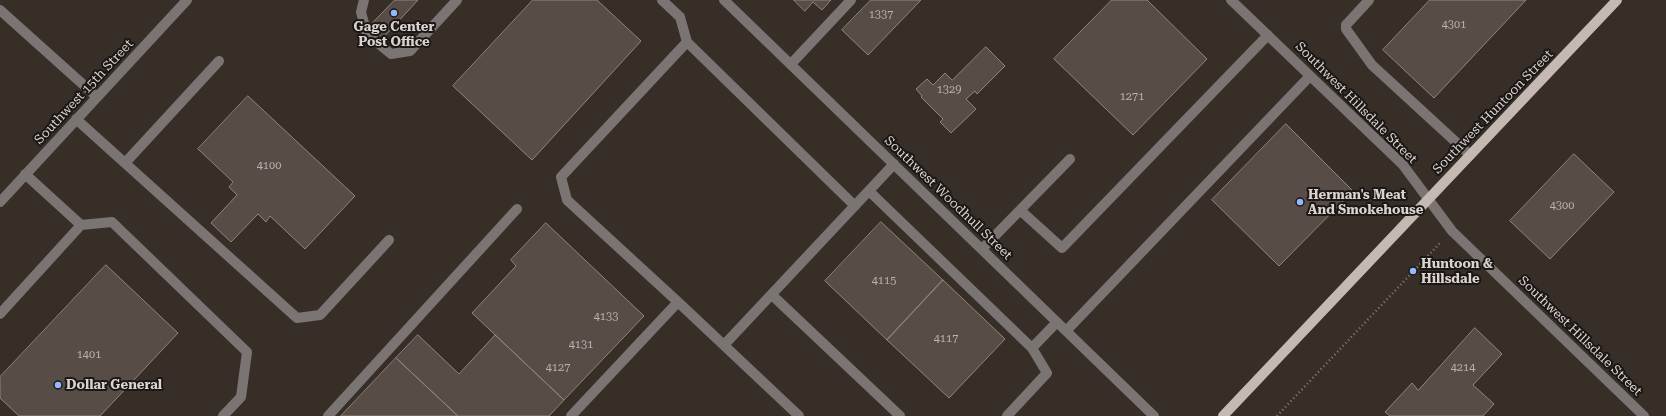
<!DOCTYPE html>
<html>
<head>
<meta charset="utf-8">
<style>
	body { margin:0 }
	canvas { display:block; background:#372e28 }
</style>
</head>
<body>
<canvas width="1666" height="416"></canvas>
<script>
const context = document.querySelector('canvas').getContext('2d');
context.lineJoin = 'round';
function fillPath(path, color) { context.fillStyle = color; context.fill(path, 'evenodd'); }
function strokePath(path, color, width, dash) { context.strokeStyle = color; context.lineWidth = width; context.lineCap = dash ? 'butt' : 'round'; context.setLineDash(dash || []); context.stroke(path); }
function label(font, color, halo, rows, align = 'center') {
  context.font = font + ' "Roboto Serif",serif'; context.lineWidth = 4; context.setLineDash([]); context.textBaseline = 'middle'; context.strokeStyle = halo; context.fillStyle = color; for (const [text, x, y, turn = 0] of rows) {
    context.save(); context.translate(x, y); context.rotate((+turn || 0) * Math.PI / 180); context.textAlign = isNaN(turn) ? turn : align; if (halo) context.strokeText(text, 0, 0); context.fillText(text, 0, 0); context.restore();
  }
}
const building = new Path2D(`
	M395,0H418L383,38L370,26Z
	M533,0H597L641,41L532,160L453,86Z
	M794,0H831L822,10L813,2L805,11Z
	M871,0H921L868,55L842,30Z
	M1112,0H1147L1207,59L1133,135L1054,59Z
	M1430,0H1526L1434,98L1383,50Z
	M986,47L1005,66L977,94L975,91L966,99L976,109L951,133L940,122L943,119L921,97L922,96L916,89L927,79L933,85L945,73L952,80Z
	M248,96L355,196L305,249L270,216L266,222L258,214L231,242L211,223L237,195L229,187L233,182L198,149Z
	M1286,124L1353,191L1279,266L1212,200Z
	M1574,154L1614,192L1550,259L1510,221Z
	M881,222L943,280L887,340L825,281Z
	M546,223L644,316L564,400L472,313L516,266L511,260Z
	M106,265L178,333L100,416H19L0,398V377Z
	M943,280L1005,339L949,398L887,340Z
	M1475,328L1502,354L1473,385L1494,404L1483,416H1390L1385,412L1412,383L1418,390Z
	M418,335L459,374L495,335L564,400L549,416H458L396,358Z
	M396,358L458,416H341Z`);
fillPath(building, '#574d46');
strokePath(building, '#90847e', 1);
strokePath(new Path2D(`
	M1277,416L1440,243`), '#867e7a', 2.5, [1, 3]);
strokePath(new Path2D(`
	M364,0L361,12L367,34L391,54L410,51L457,0
	M662,0L680,17L687,42L561,177L567,200L678,302
	M724,0L1154,416
	M1231,0L1403,165L1452,231L1644,416
	M1369,0L1346,25V29L1372,65L1470,155
	M0,10L97,97
	M687,42L855,206
	M791,64L851,0
	M76,119L297,318L320,315L389,240
	M125,163L219,61
	M25,174L81,225L112,222L247,352L241,397L223,416
	M869,191L1032,348L1047,373L1007,416
	M0,202L187,0
	M1020,210L1062,248L1268,35
	M982,249L1070,159
	M772,295L900,416
	M0,314L81,225
	M1066,331L1310,76
	M724,345L894,164
	M1032,348L1057,322
	M328,416L517,209
	M571,416L678,302L799,416`), '#7a7572', 10);
strokePath(new Path2D(`
	M1223,416L1617,0`), '#c4b9b3', 10);
for (const [x, y, r, color] of [
	[394,13,4,"#94b7fd"],
	[1300,202,4,"#94b7fd"],
	[1413,271,4,"#94b7fd"],
	[58,385,4,"#94b7fd"]
]) { const dot = new Path2D(); dot.arc(x, y, r, 0, 2 * Math.PI); context.fillStyle = color; context.fill(dot); strokePath(dot, '#1b1714', 1.5); }
label('11px', '#b9b2ae', null, [
	["1337",881,15],
	["4301",1454,25],
	["1329",949,90],
	["1271",1132,97],
	["4100",269,166],
	["4300",1562,206],
	["4115",884,281],
	["4133",606,317],
	["4117",946,339],
	["4131",581,345],
	["1401",89,355],
	["4127",558,368],
	["4214",1463,368]
]);
label('bold 13px', '#dad3d0', '#1b1714', [
	["Gage Center",394,27,"center"],
	["Post Office",394,42,"center"],
	["Herman's Meat",1308,195],
	["And Smokehouse",1308,210],
	["Huntoon &",1421,264],
	["Hillsdale",1421,279],
	["Dollar General",66,385]
], 'left');
label('13px', '#dad3d0', '#1b1714', [
	["Southwest 15th Street",84,92,-47],
	["Southwest Hillsdale Street",1356,103,45],
	["Southwest Huntoon Street",1493,112,-46],
	["Southwest Woodhull Street",948,198,44],
	["Southwest Hillsdale Street",1580,336,44]
]);
</script>
</body>
</html>
